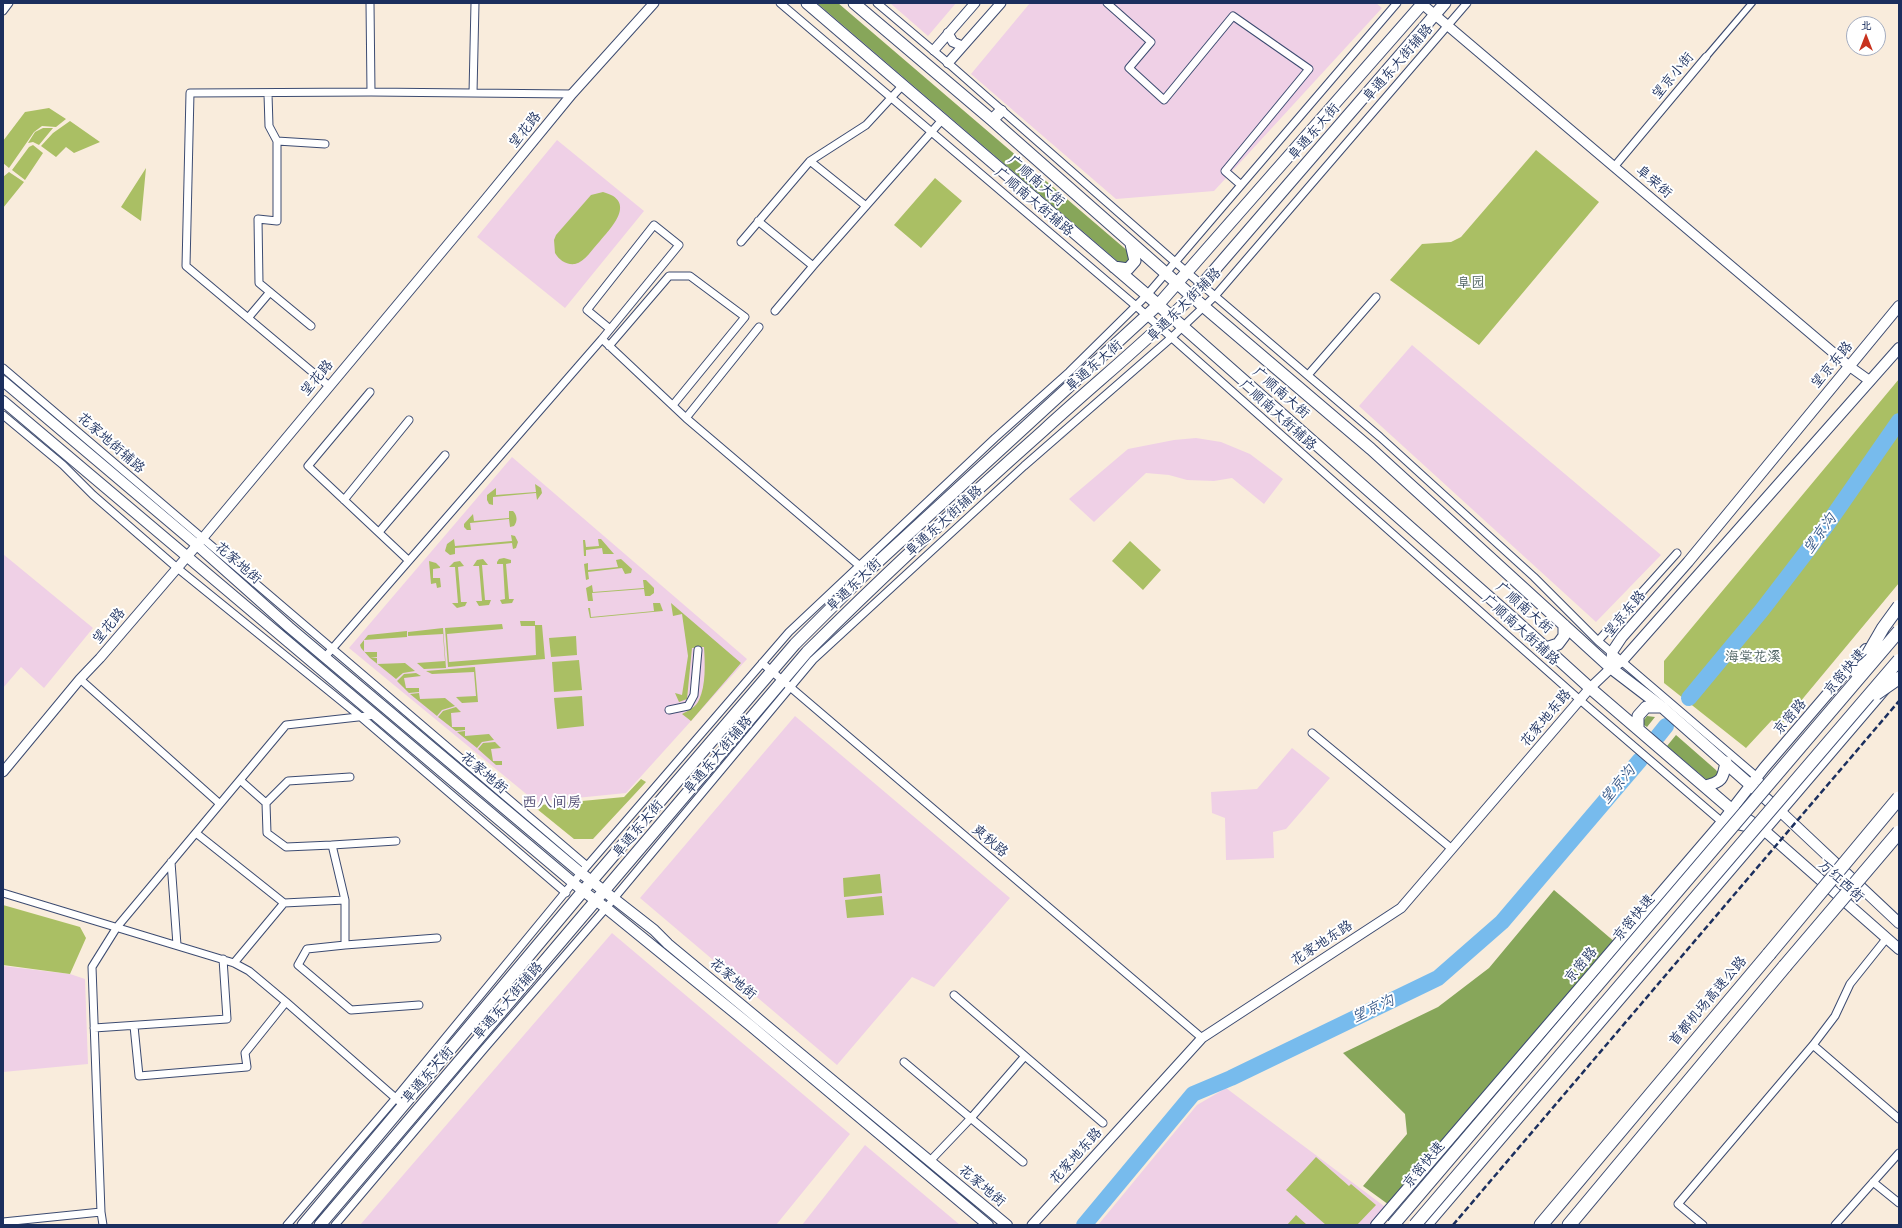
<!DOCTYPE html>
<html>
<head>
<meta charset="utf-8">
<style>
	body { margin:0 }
	#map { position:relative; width:1902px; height:1228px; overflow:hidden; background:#f9ecdc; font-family:Delius,"LXGW WenKai TC",sans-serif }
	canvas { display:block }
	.frame { position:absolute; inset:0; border:4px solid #1b2f5e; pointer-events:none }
	.north { position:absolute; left:1846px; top:16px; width:40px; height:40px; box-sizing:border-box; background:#fff; border:1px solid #a4acbf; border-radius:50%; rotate:0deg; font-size:11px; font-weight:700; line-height:16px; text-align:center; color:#1b2f5e }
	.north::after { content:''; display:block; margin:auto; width:14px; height:18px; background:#c8321e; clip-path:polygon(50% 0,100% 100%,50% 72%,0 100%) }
</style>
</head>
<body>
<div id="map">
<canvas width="1902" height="1228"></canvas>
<div class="frame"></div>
<div class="north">北</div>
</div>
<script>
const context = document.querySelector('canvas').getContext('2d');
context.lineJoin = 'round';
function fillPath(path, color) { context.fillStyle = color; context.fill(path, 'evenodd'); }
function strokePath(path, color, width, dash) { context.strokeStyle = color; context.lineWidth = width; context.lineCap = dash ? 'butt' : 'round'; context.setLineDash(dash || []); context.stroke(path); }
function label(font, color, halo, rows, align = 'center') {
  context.font = font + ' Delius,"LXGW WenKai TC",sans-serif'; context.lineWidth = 4; context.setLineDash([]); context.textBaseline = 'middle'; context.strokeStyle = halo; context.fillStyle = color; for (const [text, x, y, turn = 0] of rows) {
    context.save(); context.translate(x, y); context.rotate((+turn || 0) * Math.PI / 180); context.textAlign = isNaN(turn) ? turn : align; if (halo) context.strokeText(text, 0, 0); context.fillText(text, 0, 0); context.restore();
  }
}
fillPath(new Path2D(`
	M890,3H956L928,36Z
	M1030,3H1376L1382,8L1214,191L1116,199L971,74Z
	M557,140L644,211L565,308L477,237Z
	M1412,345L1661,555L1596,622L1359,406Z
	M1196,438L1221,442L1250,454L1283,479L1264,504L1232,478L1214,481L1187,480L1169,475L1146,473L1094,522L1069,499L1128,449L1174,440Z
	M512,457L747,659L626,793L536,802L349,648Z
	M3,554L93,628L44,688L21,667L3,688Z
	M795,716L1010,898L934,987L912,977L837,1065L640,898Z
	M1292,748L1330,778L1286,829L1273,832L1274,858L1226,860L1225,818L1212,813L1211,792L1257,789Z
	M612,933L850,1134L776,1225H360Z
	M3,966L70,974L85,979L88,1064L3,1072Z
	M1226,1088L1392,1212L1381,1225H1098L1197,1105Z
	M865,1145L960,1225H802Z`), '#efd0e6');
fillPath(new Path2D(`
	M49,108L66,119L56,127L42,126L34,132L9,168L3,163V141L25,112Z
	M70,121L100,142L74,153L66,147L56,157L41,146L53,133Z
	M43,128H53L39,145L33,142L28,143L35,132Z
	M33,145L43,153L25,180L12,170L29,147Z
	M1536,150L1599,202L1479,345L1390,280L1422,244L1451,242L1461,237Z
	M146,168L141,221L121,207Z
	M9,172L24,182L3,208V177Z
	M935,178L962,201L921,248L894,225Z
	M603,192C637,201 612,227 600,241C593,248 585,262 575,264C566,265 559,260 555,253L554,240L556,235L591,195Z
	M1899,379V583L1780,726L1772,720L1746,748L1664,683V661Z
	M535,484L541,488L542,493L537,500L536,493L493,497V505L489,504L487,500V495L496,488V495L536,492Z
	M509,511H513C517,515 518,521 514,526L510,527L509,519L470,523L471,530H467L464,527V524L473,514L474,521L509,518Z
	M511,535L515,536L518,542L516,548L513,549L512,543L455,548V554L450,555L445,551L447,544L454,539L455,546L512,541Z
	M598,539H601L614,554H603L602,548L586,550V556H584L583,540H585L586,547L599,546Z
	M1130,541L1161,570L1143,590L1112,561Z
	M504,558L511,560V563L506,564L509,599H514L512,603L502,604L500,600L505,599L503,564H497V562L499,559Z
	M483,559L488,565H482L485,600H491L489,605L479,606L476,601H482L479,566H473L477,560Z
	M621,559L632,569L631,573L625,574L622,568L588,572L589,579L586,580L584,564L588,563V570L618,567L616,560Z
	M429,561L436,563L440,567V568L433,569V578H440L441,587L437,588L436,583L431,584Z
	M460,561L464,566L458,567L461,602H467L465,606L457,608L452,603H458L455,567H449L454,562Z
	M643,580H646L654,588V593L650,596H645L644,589L592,593L593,601H588L586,588L592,585L593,592L644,588Z
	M653,603H660L663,611L590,618L588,608H590L591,617L654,611Z
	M671,603L741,663L691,721L682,714C688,711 696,707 699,700C706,685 705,664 704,647L692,648L687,699L679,702L675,693L682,695L688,656L682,614L673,616Z
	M520,621H535V625H542L545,659L448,667L445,628L502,624L503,629L447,634L449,662L536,655L535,626H521Z
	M443,628L446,668L424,669L417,663L445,661L443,634L408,636V632Z
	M407,631V637L364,640V652H377V657L370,658L361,648L360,645L368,635Z
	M576,636L577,655L551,657L549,638Z
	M370,658H377V664L405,663L415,671L403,673L396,679Z
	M579,660L582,690L554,692L552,662Z
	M475,667L478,702L462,703L456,697L476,696L474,672L432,674L426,671Z
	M416,673L421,676L404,678L406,688H419V692L409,693L397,681L404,674Z
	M419,693L420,699L445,698L455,706L442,710L437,716L410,694Z
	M582,696L584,726L557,729L554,698Z
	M456,707L461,712L451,713L452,727H465V730L456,731L438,717L443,711Z
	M465,731V736L489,734L494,740L482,742L477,748L457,732Z
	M495,742L501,748L491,749L493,761H502V765H496L478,749L483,743Z
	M641,779L646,782L593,839H574L537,809L540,805L624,797Z
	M880,874L882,893L844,897L843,878Z
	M882,896L884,915L847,918L845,900Z
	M3,905L80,927L86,938L70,974L3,965Z
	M1316,1157L1349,1186L1351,1184L1376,1205L1357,1225H1326L1286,1190Z
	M1296,1215L1307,1225H1287Z`), '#aabf64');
fillPath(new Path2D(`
	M817,3H838L1130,253L1131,260L1128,263L1122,265Z
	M1647,716L1655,717L1647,727L1644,725V720Z
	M1676,735L1716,770L1718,773L1717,778L1707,780L1667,746Z
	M1554,890L1623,949L1396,1210L1363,1186L1407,1134L1405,1114L1343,1053L1438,1007L1489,968Z`), '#87a65a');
strokePath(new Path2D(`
	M1689,698L1762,610L1824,529L1899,421
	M1658,736L1666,726
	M1084,1225L1193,1094L1231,1078L1438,978L1502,922L1640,760`), '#77bbed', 16);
const pedestrian = new Path2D(`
	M1706,57L1752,3`);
const minor = new Path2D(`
	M370,3L371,92
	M780,3L1136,306L1580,700L1722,822L1757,830
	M877,3L948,63L1175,262L1380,437L1534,577L1598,641L1757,777L1766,790
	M1107,3L1151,42L1129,68L1164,100L1233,16L1309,69L1225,171L1241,185
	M3,11L9,3
	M473,93L475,3
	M268,94L269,126L277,141V221L258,219L259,283L311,326
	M277,141L325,144
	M810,161L866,206
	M1614,167L1706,57
	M758,221L813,266
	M741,242L810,161L866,125L902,86
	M775,311L813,266L942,120
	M248,318L270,292
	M602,339L686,418L861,567
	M609,346L669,276H690L745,317L673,405
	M3,368L587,866
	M1308,375L1376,297
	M329,386L186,266L190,93L371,92L572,94
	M370,392L308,466L408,560
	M3,415L63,465L93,495L176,567L361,717L566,893
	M686,418L759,327
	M344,500L409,420
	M379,532L445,455
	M1598,641L1677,553
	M325,657L602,339L679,245L654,225L587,310L610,329
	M762,663L1202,1038
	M80,679L220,804
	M669,710L688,706L694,695L698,650
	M1312,733L1452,849
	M240,780L266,803L267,833L286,847L332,845L345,900V945L437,938
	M266,803L288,781L350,777
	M196,833L284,903L345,900
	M332,845L396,841
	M171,862L177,945
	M3,893L234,963L249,971L286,1002L400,1102
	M345,945L307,949L298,965L351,1010L419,1005
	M234,963L284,903
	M954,995L1103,1123
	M134,1026L139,1076L247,1067L245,1053L286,1002
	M94,1028L227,1019L223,959
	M1813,1045L1899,1119
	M904,1062L1023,1162
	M930,1161L971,1118L1025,1056
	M1873,1182L1899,1203
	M101,1212L92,967L117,927L286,725L376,715
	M3,1222L101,1212L103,1225
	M287,1225L395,1099L581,873L789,632L995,438L1069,372L1147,295L1397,3
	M335,1225L484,1049L606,908L813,660L1024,466L1171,338L1215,296L1467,3
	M1703,1225L1678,1204L1813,1045L1835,1016L1850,984L1886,939
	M1835,1225L1899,1153`);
const tertiary = new Path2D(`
	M1421,3L1849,366L1870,381
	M948,33L953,42L962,46
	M934,50L975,3
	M948,63L1001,3
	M3,772L80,679L100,658L197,545L485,200L572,94L654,3
	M1032,1225L1202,1038L1401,908L1590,688L1611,668`);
const secondary = new Path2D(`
	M3,381L197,545L289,627L581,873L654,930L668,944L1007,1225
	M3,401L583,891L606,908L751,1026L988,1225
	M1611,668L1612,652L1622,637L1688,562L1899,306
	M1611,668L1622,661L1899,348
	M1781,812L1899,923
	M1765,831L1899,949
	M1376,1225L1722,822L1764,768L1866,649
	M1427,1225L1885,689`);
const primary = new Path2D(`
	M807,3L1147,295L1514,619L1590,688L1732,810L1765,831
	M854,3L992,120L1203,306L1371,449L1611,668L1662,707L1781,812
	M992,120L1001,111
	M1114,267L1128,269L1135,261L1131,244
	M1546,648L1558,644L1564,636V625
	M1638,729V716L1646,707H1662
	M1705,786C1722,782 1723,779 1726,762
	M303,1225L583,891L795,644L867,572L1158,305L1423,3
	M320,1225L807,652C883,576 963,502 1044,430C1093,385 1145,343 1192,296L1445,3`);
const motorway = new Path2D(`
	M1541,1225L1769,954
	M1569,1225L1785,966`);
strokePath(pedestrian, '#3c4b71', 8);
strokePath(minor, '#3c4b71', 9);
strokePath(tertiary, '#3c4b71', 11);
strokePath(secondary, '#3c4b71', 12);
strokePath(primary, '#3c4b71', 13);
strokePath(motorway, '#3c4b71', 15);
strokePath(pedestrian, '#fff', 5.5);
strokePath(minor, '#fff', 7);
strokePath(tertiary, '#fff', 9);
strokePath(secondary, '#fff', 10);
strokePath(primary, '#fff', 11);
strokePath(motorway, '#fff', 13);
strokePath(new Path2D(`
	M1453,1225L1899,701`), '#1b2f5e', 2.5, [6, 3]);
const trunkBridge = new Path2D(`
	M1857,673L1883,628L1899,606
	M1876,694L1899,678
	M1393,1225L1899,631
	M1415,1225L1899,660`);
const motorwayBridge = new Path2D(`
	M1769,954L1899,798
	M1785,966L1899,832`);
strokePath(trunkBridge, '#3c4b71', 14, []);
strokePath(motorwayBridge, '#3c4b71', 15, []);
strokePath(trunkBridge, '#fff', 12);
strokePath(motorwayBridge, '#fff', 13);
label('14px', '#1b2f5e', '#fff', [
	["阜通东大街辅路",1398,63,-49],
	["望京小街",1673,76,-50],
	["望花路",525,130,-51],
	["阜通东大街",1314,132,-49],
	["广顺南大街",1036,181,41],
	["阜荣街",1654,182,40],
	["广顺南大街辅路",1034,202,40],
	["阜通东大街辅路",1184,305,-45],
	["望京东路",1832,365,-50],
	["阜通东大街",1094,366,-41],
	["望花路",317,378,-50],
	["广顺南大街",1281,393,41],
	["广顺南大街辅路",1278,415,42],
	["花家地街辅路",111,443,41],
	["阜通东大街辅路",944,521,-42],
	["花家地街",238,563,41],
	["阜通东大街",854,585,-44],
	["广顺南大街",1524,608,41],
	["望京东路",1625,614,-50],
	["望花路",109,626,-50],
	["广顺南大街辅路",1521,630,42],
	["京密快速",1845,672,-49],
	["京密路",1790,717,-49],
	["花家地东路",1546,718,-50],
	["阜通东大街辅路",718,755,-50],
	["花家地街",484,773,40],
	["阜通东大街",638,829,-50],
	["爽秋路",990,841,40],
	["万红西街",1841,881,42],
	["京密快速",1634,918,-50],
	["花家地东路",1322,943,-33],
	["京密路",1581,965,-50],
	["花家地街",733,979,40],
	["阜通东大街辅路",508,1001,-49],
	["首都机场高速公路",1708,1001,-50],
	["阜通东大街",428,1075,-49],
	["花家地东路",1076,1156,-48],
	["京密快速",1424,1165,-50],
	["花家地街",982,1186,40]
]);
label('14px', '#4d6160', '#fff', [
	["阜园",1471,283],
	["海棠花溪",1753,657]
]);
label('italic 15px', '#375989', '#fff', [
	["望京沟",1820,534,-54],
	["望京沟",1618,785,-50],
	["望京沟",1373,1009,-25]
]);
label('15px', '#575378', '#fff', [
	["西八间房",552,803]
]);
</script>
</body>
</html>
